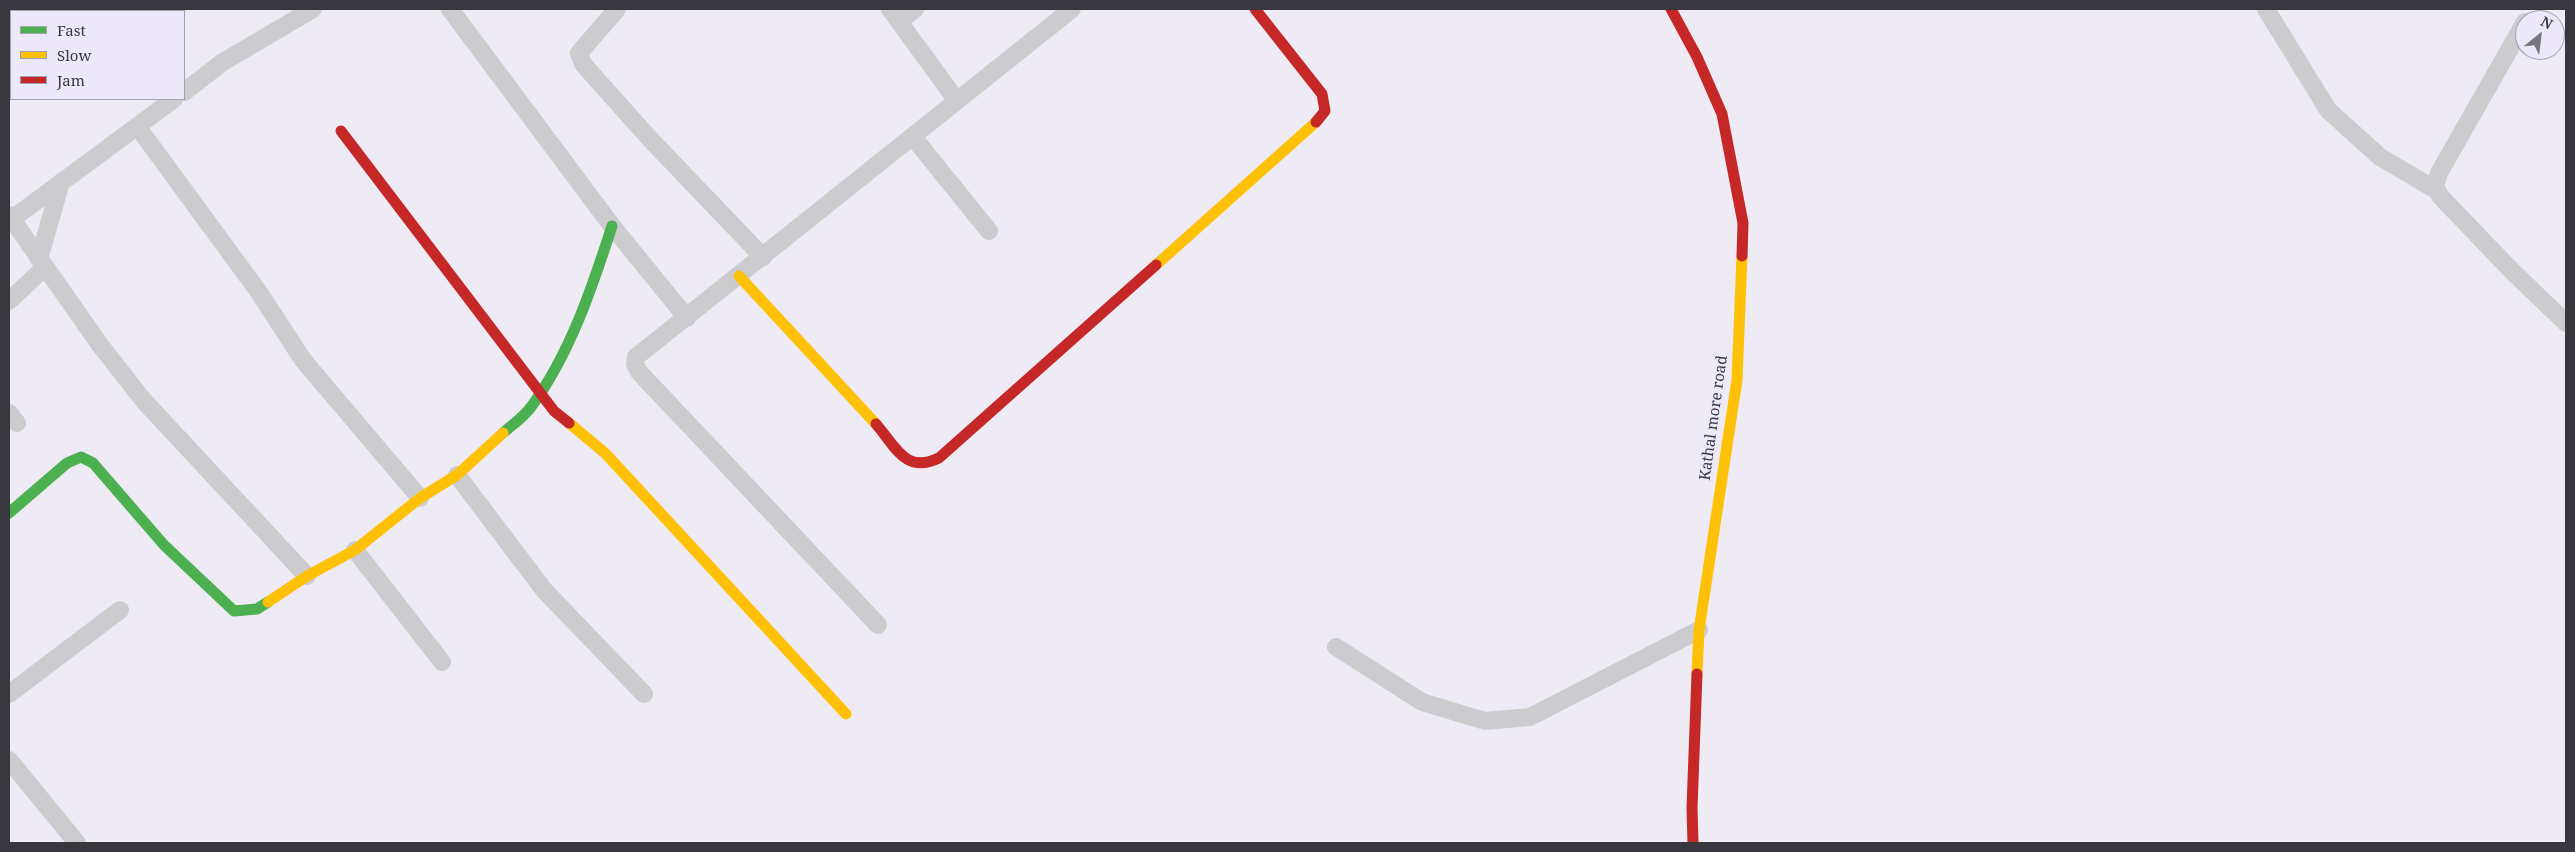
<!DOCTYPE html>
<html>
<head>
<meta charset="utf-8">
<style>
	body { margin:0 }
	#map { position:relative; width:2575px; height:852px; overflow:hidden; background:#eeebf5; font-family:"Noto Serif",serif }
	canvas { display:block }
	.frame { position:absolute; inset:0; border:10px solid #38373d; pointer-events:none }
	.legend { position:absolute; left:10px; top:10px; width:175px; height:90px; box-sizing:border-box; background:#ece7f9; border:1px solid #a4a1ae; margin:0; padding:6px 9px; list-style:none; font-size:15px; color:#38373d }
	.legend li { display:flex; align-items:center; gap:10px; height:25px }
	.legend b { width:25px; border:1px solid #a4a1ae }
	.north { position:absolute; left:2515px; top:10px; width:50px; height:50px; box-sizing:border-box; background:#ece7f9; border:1px solid #a4a1ae; border-radius:50%; rotate:29deg; font-size:14px; font-weight:700; line-height:20px; text-align:center; color:#38373d }
	.north::after { content:''; display:block; margin:auto; width:18px; height:22px; background:#78767d; clip-path:polygon(50% 0,100% 100%,50% 72%,0 100%) }
</style>
</head>
<body>
<div id="map">
<canvas width="2575" height="852"></canvas>
<div class="frame"></div>
<ul class="legend">
<li><b style="height:6px;background:#4caf50"></b>Fast</li>
<li><b style="height:6px;background:#ffc107"></b>Slow</li>
<li><b style="height:6px;background:#c62828"></b>Jam</li>
</ul>
<div class="north">N</div>
</div>
<script>
const context = document.querySelector('canvas').getContext('2d');
context.lineJoin = 'round';
function strokePath(path, color, width, dash) { context.strokeStyle = color; context.lineWidth = width; context.lineCap = dash ? 'butt' : 'round'; context.setLineDash(dash || []); context.stroke(path); }
function label(font, color, halo, rows, align = 'center') {
  context.font = font + ' "Noto Serif",serif'; context.lineWidth = 4; context.setLineDash([]); context.textBaseline = 'middle'; context.strokeStyle = halo; context.fillStyle = color; for (const [text, x, y, turn = 0] of rows) {
    context.save(); context.translate(x, y); context.rotate((+turn || 0) * Math.PI / 180); context.textAlign = isNaN(turn) ? turn : align; if (halo) context.strokeText(text, 0, 0); context.fillText(text, 0, 0); context.restore();
  }
}
strokePath(new Path2D(`
	M450,9L612,226L687,318
	M617,9L579,53L583,64L650,139L763,257
	M890,9L957,101
	M2266,9L2328,110L2380,157L2436,190
	M76,11L82,9
	M900,21L915,9
	M2525,22L2439,173L2435,186L2440,196L2510,269L2566,323
	M9,43L11,42
	M184,92L223,62L313,9
	M137,126L258,291L303,360L420,498
	M913,137L989,231
	M9,215L100,345L144,401L307,576
	M12,219L174,99
	M39,259L61,182
	M9,301L45,267
	M9,413L17,423
	M457,475L544,590L644,694
	M355,550L442,662
	M878,625L639,372L635,364L636,357L1072,9
	M1336,647L1422,702L1485,721L1530,717L1699,630
	M9,694L120,610
	M9,760L77,843`), '#ccccce', 18);
strokePath(new Path2D(`
	M503,433C512,425 524,417 531,407C570,354 592,288 612,226
	M9,513L67,463L81,457L93,463L164,545L234,611L257,609L268,602`), '#4caf50', 11);
strokePath(new Path2D(`
	M1156,265L1316,122
	M739,276L876,424
	M569,423L605,453L846,714
	M268,602L307,576L355,550L420,498L457,475L503,433
	M1697,674L1699,630L1737,380L1742,256`), '#ffc107', 11);
strokePath(new Path2D(`
	M1255,9L1322,94L1325,111L1316,122
	M1671,9L1697,57L1722,114L1743,223L1742,256
	M341,131L554,411L569,423
	M876,424C896,447 905,474 939,458L1156,265
	M1693,843L1692,808L1697,674`), '#c62828', 11);
label('15px', '#38373d', '#ece7f9', [
	["Kathal more road",1714,418,-82]
]);
</script>
</body>
</html>
